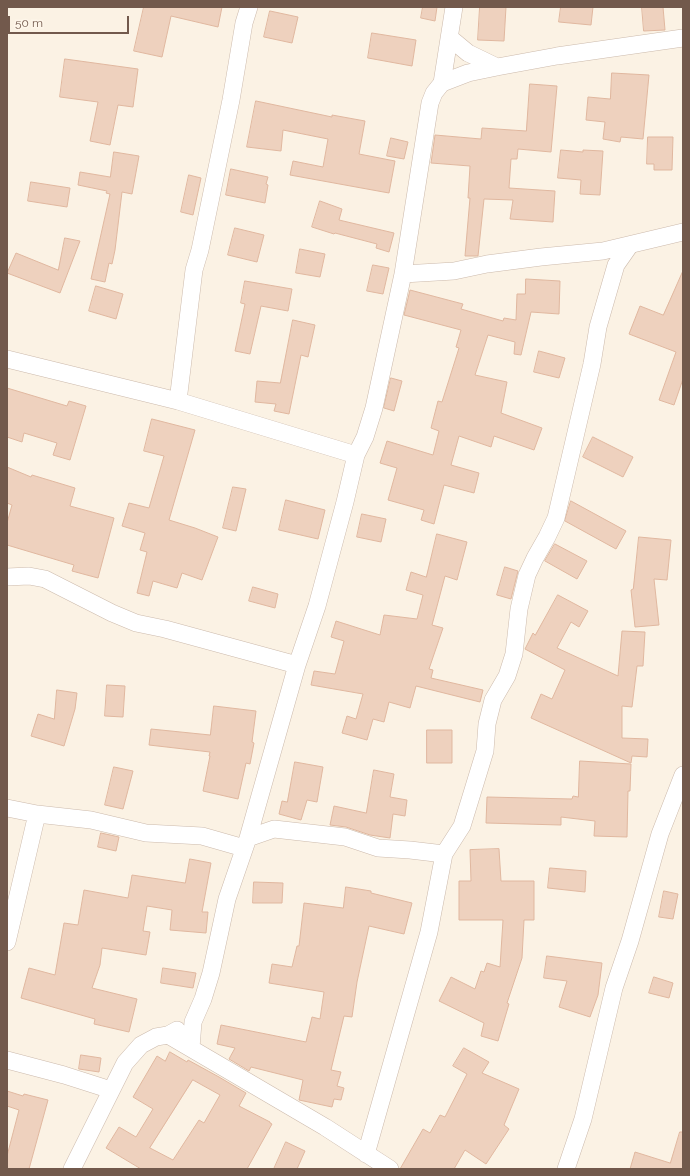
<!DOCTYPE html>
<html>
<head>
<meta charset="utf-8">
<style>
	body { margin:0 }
	#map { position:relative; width:690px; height:1176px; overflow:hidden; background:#fbf2e4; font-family:Raleway,sans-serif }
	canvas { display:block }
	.frame { position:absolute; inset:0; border:8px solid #72594c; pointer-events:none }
	.scale { position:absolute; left:8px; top:16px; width:121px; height:18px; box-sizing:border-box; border:2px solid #72594c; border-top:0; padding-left:5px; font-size:12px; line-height:14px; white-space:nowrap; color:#72594c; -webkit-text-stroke:3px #fef6ea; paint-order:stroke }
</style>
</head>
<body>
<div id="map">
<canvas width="690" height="1176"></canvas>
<div class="frame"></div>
<div class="scale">50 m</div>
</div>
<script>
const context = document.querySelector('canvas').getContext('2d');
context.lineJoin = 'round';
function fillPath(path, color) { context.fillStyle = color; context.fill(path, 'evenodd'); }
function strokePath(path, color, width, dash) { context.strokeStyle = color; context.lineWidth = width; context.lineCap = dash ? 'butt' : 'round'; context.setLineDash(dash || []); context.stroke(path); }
const building = new Path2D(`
	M144,7H222L218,27L171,16L162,57L134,51Z
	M423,7H437L435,21L421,18Z
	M480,7H506L504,41L478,40Z
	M561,7H593L591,25L559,22Z
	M642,7H663L665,30L644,31Z
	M270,11L298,17L292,43L264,37Z
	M372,33L416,40L412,66L368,58Z
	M65,59L138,69L133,107L118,105L110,145L90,141L98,102L60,97Z
	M612,73L649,75L643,139L621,137L620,142L603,139L605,122L586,120L588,97L610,99Z
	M530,84L557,86L551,152L518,149L517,159H511L509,188L555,191L553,222L510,219L513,200L484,199L478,256H465L470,198H468L470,166L431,163L435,135L481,139L482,128L526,131Z
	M256,101L332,117V115L365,121L359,154L395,161L389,193L290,175L293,161L323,167L328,139L283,130L281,151L247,147Z
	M648,137H673L672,170H654V164H647Z
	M391,138L408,142L404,159L387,156Z
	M561,150L583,152V150L603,151L600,195L580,194L581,180L558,178Z
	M114,152L139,156L132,194L122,192L115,250L112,264L109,263L105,282L91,279L110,194L106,193L107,191L78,185L80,172L110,177Z
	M231,169L268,177L266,184L268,185L265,203L226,195Z
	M189,175L201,178L193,215L181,212Z
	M31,182L70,188L67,207L28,201Z
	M320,201L342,209L339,220L394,233L389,252L376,248L377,244L335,233L334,234L312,227Z
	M235,228L264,235L257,262L228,255Z
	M65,238L80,241L60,293L7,273L16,253L58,270Z
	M300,249L325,254L320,277L296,273Z
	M373,265L389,268L383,294L367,291Z
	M683,271V379L674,405L659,400L676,352L629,334L640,306L663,315Z
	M526,279L560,281L559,314L531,312L521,355L514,354L515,342L488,335L475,375L507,382L501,413L542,428L534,450L494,436L491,447L459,436L451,465L479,473L474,493L444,485L434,524L421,520L424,510L388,500L397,468L380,463L387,441L433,455L439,431L431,428L438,401L442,402L459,348L456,347L461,330L404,315L410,290L463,304L461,309L503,321L504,318L516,320L517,294H525Z
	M245,281L292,289L288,311L261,306L250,354L235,351L245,304L241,303Z
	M96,286L123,294L116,319L89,311Z
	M293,320L315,325L308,357L301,355L289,414L274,411L276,404L255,402L257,381L280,383Z
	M539,351L565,358L559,378L534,372Z
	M391,378L402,381L394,411L384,408Z
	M7,388L67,406L69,401L86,406L70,460L53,455L57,443L24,433L22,442L7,437Z
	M152,419L195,430L169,520L195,528L218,537L202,580L182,573L177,588L153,581L149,596L137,593L147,552L140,550L145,533L122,526L129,503L149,508L164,456L144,451Z
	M593,437L633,457L623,477L583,457Z
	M7,467L31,477L32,475L75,488L70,506L114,518L98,578L72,571L74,565L7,545V523L12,505L7,503Z
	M233,487L246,489L236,531L223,528Z
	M286,500L325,510L318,539L279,530Z
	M571,501L626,531L616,549L565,521Z
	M362,514L386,519L381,542L357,537Z
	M437,534L467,542L457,580L445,576L432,625L443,628L429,669L433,670L431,678L483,690L480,702L416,686L410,708L389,702L384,722L373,719L367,740L342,733L347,716L356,719L363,694L311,685L314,671L335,674L344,641L331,637L336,621L380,635L384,615L417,619L423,595L406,590L411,572L426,577Z
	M639,537L671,540L667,580L654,579L659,625L635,627L631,590L633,589Z
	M555,544L587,561L577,579L545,561Z
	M505,567L518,571L511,599L497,595Z
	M253,587L278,594L275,608L249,601Z
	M558,595L588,611L579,627L571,622L557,648L618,676L622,631L645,632L643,666H637L632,707L622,706V738L648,739L647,757L632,756L631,763L531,718L541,694L552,699L565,670L525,649L533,633L535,635Z
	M107,685L125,686L123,717L105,716Z
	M57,690L77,693L75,709L64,746L31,736L38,714L54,719Z
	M214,706L256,711L252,742L254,743L250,764L246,763L238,799L203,791L210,756H209L210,752L149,745L151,729L210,735Z
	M427,730H452V763H427Z
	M580,761L631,764L630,791H628L627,837L594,836L595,821L561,817V825L486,823L487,797L572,799L573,796L578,797Z
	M295,762L323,767L317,802L307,800L301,820L279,814L282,801L287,802Z
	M114,767L133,771L123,809L105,805Z
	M374,770L394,774L390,797L407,800L405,816L393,814L390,838L370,835L346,827L330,825L334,806L366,813Z
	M101,833L119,837L116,851L98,847Z
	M499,849L501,881H534V920H524L522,958L507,1003L509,1004L498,1041L481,1036L484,1023L439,1001L451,977L475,989L481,971L484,972L487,963L500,967L503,920H459V881H471L470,850Z
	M190,859L211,863L202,912H208L206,933L170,930L172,910L147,906L143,931L150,932L146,955L102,948L100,965L92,988L137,999L129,1032L94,1024L95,1019L21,998L29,968L55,975L64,923L78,925L84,890L128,898L132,875L185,883Z
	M550,868L586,871L585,892L548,888Z
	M254,882L283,883L282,903H253Z
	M346,887L371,891V893L412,903L404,934L369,926L357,982L352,1017L344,1016L331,1070L341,1072L337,1086L344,1088L341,1100L334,1099L332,1107L299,1100L303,1080L251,1067L249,1071L229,1059L235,1048L217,1044L221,1025L306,1042L312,1017L320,1019L324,992L269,983L272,964L292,967L297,946H299L304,903L343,908Z
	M664,891L678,894L673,919L659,917Z
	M547,956L602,963L598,995L590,1017L559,1007L567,981L544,978Z
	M163,968L196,973L193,988L161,983Z
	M654,977L673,983L669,998L649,993Z
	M464,1048L489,1062L482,1073L519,1089L504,1125L509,1129L486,1164L465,1150L454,1169H400L423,1129L430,1133L440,1115L445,1117L467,1074L453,1066Z
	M170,1052L187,1062L188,1060L219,1077L246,1093L239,1106L270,1122V1123L272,1124L247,1169H141L106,1148L119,1127L136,1137L153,1109L133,1097L157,1056L165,1061ZM193,1080L220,1095L204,1123L199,1120L173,1160L150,1148Z
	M81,1055L101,1058L99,1072L79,1069Z
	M7,1091L23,1096L24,1094L48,1100L29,1169H7V1156L19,1110L7,1106Z
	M680,1132H683V1169H630L635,1152L670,1163Z
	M286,1142L305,1151L297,1169H274Z`);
fillPath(building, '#eed1be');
strokePath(building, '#e0b79f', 1);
const street = new Path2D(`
	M450,38L468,53L497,67
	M442,83L468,73L497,67L557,56L683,38
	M403,274L454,271L487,264L541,257L603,251L683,232
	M7,359L178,401L356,455
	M178,401L194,270L200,250L231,100L244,23L249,7
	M7,577L29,576L45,579L112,613L136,623L165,629L297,665
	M7,808L37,814L91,820L146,833L202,836L244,848
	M248,838L274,829L345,837L378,848L410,850L444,854
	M7,942L37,814
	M168,1035L325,1127L390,1169
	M191,1048L193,1022L203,999L211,973L227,899L248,838L297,665L317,606L345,502L356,455L365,437L374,408L403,274L430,103L434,93L442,83L454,7
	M7,1060L64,1075L111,1090
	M366,1154L429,932L444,854L462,826L485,751L487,724L493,700L507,676L514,654L519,609L527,575L535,558L547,537L556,518L592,364L598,327L616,265L630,245
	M72,1169L125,1063L141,1045L156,1037L168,1035L177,1030
	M566,1169L583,1119L614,988L630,941L660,834L683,775`);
strokePath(street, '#ccbaac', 18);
strokePath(street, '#fff', 17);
</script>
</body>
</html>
